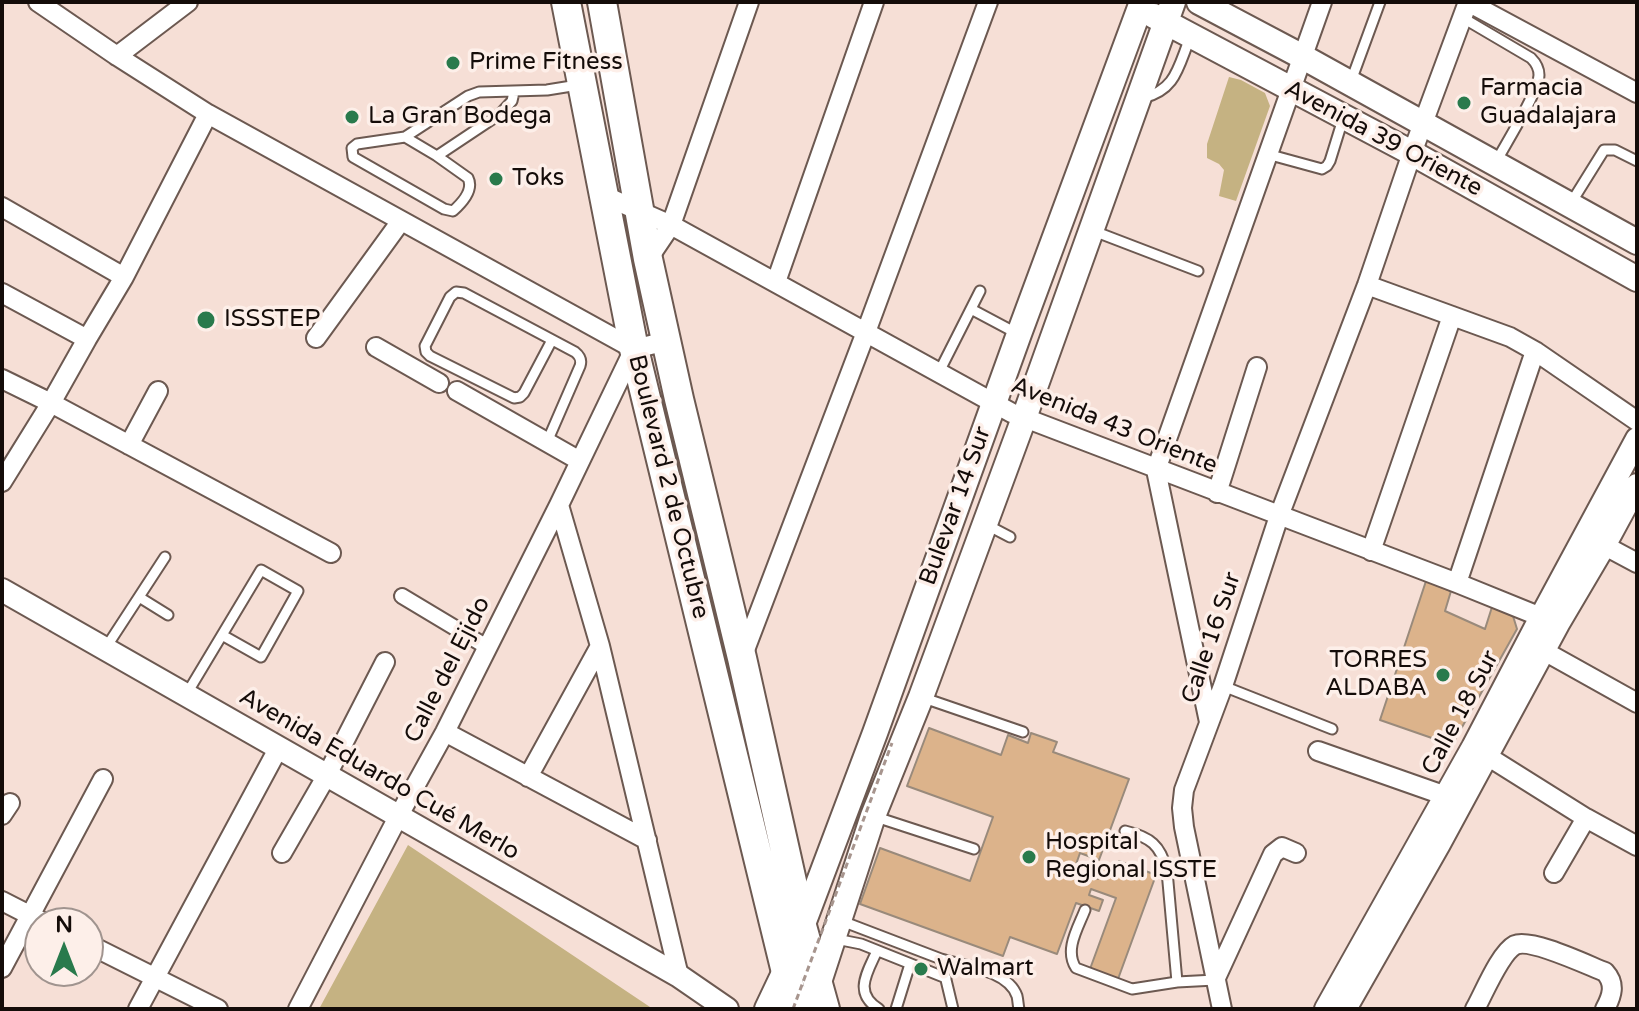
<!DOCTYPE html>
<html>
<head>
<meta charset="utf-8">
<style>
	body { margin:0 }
	#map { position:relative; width:1639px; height:1011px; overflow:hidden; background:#f6dfd6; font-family:"Varela Round",sans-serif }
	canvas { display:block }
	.frame { position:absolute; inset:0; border:4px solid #140c09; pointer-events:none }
	.north { position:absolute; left:24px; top:907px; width:80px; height:80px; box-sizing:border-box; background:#fdefe9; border:2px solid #a0948f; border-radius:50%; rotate:0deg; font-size:22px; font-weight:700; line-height:32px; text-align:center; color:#140c09 }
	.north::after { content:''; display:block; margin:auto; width:28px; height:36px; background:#297a4c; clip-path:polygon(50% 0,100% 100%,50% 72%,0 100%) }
</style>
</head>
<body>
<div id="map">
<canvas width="1639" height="1011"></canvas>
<div class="frame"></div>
<div class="north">N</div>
</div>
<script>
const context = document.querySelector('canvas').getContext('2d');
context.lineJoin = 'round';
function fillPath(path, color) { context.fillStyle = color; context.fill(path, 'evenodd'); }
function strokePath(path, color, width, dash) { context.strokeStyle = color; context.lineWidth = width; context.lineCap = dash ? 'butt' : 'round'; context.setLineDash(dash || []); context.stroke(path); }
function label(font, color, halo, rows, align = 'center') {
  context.font = font + ' "Varela Round",sans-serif'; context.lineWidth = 7; context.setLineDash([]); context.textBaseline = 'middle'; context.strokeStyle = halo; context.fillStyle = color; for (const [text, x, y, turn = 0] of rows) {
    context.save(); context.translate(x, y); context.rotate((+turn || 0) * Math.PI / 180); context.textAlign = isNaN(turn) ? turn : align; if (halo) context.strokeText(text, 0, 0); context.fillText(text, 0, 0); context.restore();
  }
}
fillPath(new Path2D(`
	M1229,77L1241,80L1265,93L1270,106L1236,201L1219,196L1224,170L1219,164L1207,158V144Z
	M408,845L653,1009H319Z`), '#c5b282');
const building = new Path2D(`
	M1426,581L1451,591L1445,611L1485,629L1492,607L1513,616L1517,629L1452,745L1380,720Z
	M929,728L1001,755L1008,735L1028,743L1031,733L1057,742L1053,752L1129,779L1099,860L1080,853L1074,870L1098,879L1103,866L1116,871L1119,861L1156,875L1118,979L1090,969L1116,898L1091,889L1089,895L1103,900L1099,911L1076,903L1057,954L1010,937L1003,956L860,904L880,848L970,881L993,817L907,786Z`);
fillPath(building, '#dcb38b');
strokePath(building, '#998a7b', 2);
const service = new Path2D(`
	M1463,18L1531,58C1536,63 1539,68 1539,75C1539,91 1505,145 1496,162
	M1351,81L1380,2
	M514,92L512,101L500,114L437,156L468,178C474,190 462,203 453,211L444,209L353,157L352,148L357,144L405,137L468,96L479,92L547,90L578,85
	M1143,98C1176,90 1178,67 1190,38
	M405,137L437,156
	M1267,154L1322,169L1327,166L1330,161L1343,119
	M1571,203L1604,150H1615L1637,161
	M1091,230L1198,271
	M971,309L1018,334
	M939,372L980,291
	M547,442L580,366C582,360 580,356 575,352L464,293L456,292L450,297L425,346L426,352L430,356L514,398L520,397L524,393L552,340
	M987,525L1010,537
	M139,597L168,615
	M105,649L165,557
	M1223,686L1332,729
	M186,695L261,570L298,591L261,657L222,635
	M924,698L1023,732
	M876,817L974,849
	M1125,831C1150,837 1161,845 1167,871L1177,982
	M1085,910C1078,928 1064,950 1076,968L1132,989L1177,982L1215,980
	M839,920L941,959L953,1009
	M836,939L861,944L946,978
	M877,951C867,973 853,993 879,1009
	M941,959C964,966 1008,970 1017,996C1018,1000 1018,1005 1019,1009
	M896,1009L910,964`);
const pedestrian = new Path2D(`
	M402,596L487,647`);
const minor = new Path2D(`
	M38,2L117,56L208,114L634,349L667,341
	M1468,2L1637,93
	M117,56L188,2
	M603,195L671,225L1012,413L1457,583L1541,617
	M2,207L124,277
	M648,259L671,225L749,2
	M776,282L874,2
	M1367,285L1510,337L1535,351L1637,421
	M2,293L87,339
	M316,338L401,221
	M376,347L439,383
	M2,379L51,403L331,553
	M457,391L580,461
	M129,445L158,391
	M2,482L51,403L87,339L124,277L208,114
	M1217,493L1257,367
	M559,505L600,646L679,976
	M1594,540L1637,563
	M1371,551L1452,316
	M1457,583L1535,351
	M1544,651L1637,703
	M743,655L866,332L988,2
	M1209,722L1156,470L1322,2
	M445,732L647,840
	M1476,749L1586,818L1637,846
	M1318,751L1446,796
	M528,777L600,646
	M2,815L10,803
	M282,853L327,775L385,662
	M1554,873L1586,818
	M2,901L45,923
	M88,944L218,1009
	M2,968L103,779
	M1215,980L1273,854L1282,847L1296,853
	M138,1009L279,747
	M298,1009L398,817L445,732L559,505L634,349
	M1222,1009L1184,827L1182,808L1184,790L1223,686L1279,516L1367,285L1412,153L1468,2
	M1475,1009C1484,993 1500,953 1515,945C1531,938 1587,965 1605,972C1616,984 1612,996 1605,1009`);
const tertiary = new Path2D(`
	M2,590L679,976L727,1009
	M1326,1009L1473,747L1541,617L1637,439
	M1345,1009L1439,844L1558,624L1604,546L1637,485`);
const secondary = new Path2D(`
	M1199,2L1303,57L1637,242
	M1154,16L1412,153L1637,279
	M767,1009L786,969L875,733L1019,334L1142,2
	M808,1009L819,982L873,816L921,697L1024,418L1173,2`);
const primary = new Path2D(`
	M566,2L634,349L795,1009
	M602,2L648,259L679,399L742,658L802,926L825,1009`);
strokePath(service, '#6c5951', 13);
strokePath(pedestrian, '#6c5951', 18);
strokePath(minor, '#6c5951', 22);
strokePath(tertiary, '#6c5951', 26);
strokePath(secondary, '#6c5951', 28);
strokePath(primary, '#6c5951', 32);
strokePath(service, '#fff', 9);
strokePath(pedestrian, '#fff', 14);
strokePath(minor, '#fff', 18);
strokePath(tertiary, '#fff', 22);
strokePath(secondary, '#fff', 24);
strokePath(primary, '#fff', 28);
strokePath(new Path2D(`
	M793,1009L892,743`), '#a7958e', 3, [6, 4]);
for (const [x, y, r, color] of [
	[453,63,8,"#297a4c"],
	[1464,103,8,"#297a4c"],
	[352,117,8,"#297a4c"],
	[496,179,8,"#297a4c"],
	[206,320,10,"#297a4c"],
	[1443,675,8,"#297a4c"],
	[1029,857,8,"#297a4c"],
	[921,969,8,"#297a4c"]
]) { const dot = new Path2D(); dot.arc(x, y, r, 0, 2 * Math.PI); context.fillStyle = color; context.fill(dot); strokePath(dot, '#fdefe9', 3); }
label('24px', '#140c09', '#fdefe9', [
	["Prime Fitness",469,63],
	["Farmacia",1480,89],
	["Guadalajara",1480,117],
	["La Gran Bodega",368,117],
	["Toks",512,179],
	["ISSSTEP",224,320],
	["TORRES",1427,661,"right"],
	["ALDABA",1427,689,"right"],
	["Hospital",1045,843],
	["Regional ISSTE",1045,871],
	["Walmart",937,969]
], 'left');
label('24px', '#140c09', '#fdefe9', [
	["Avenida 39 Oriente",1383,139,28],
	["Avenida 43 Oriente",1114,426,22],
	["Boulevard 2 de Octubre",668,487,76],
	["Bulevar 14 Sur",956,506,-70],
	["Calle 16 Sur",1212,638,-71],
	["Calle del Ejido",448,670,-63],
	["Calle 18 Sur",1461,713,-62],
	["Avenida Eduardo Cué Merlo",379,775,30]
]);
</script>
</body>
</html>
